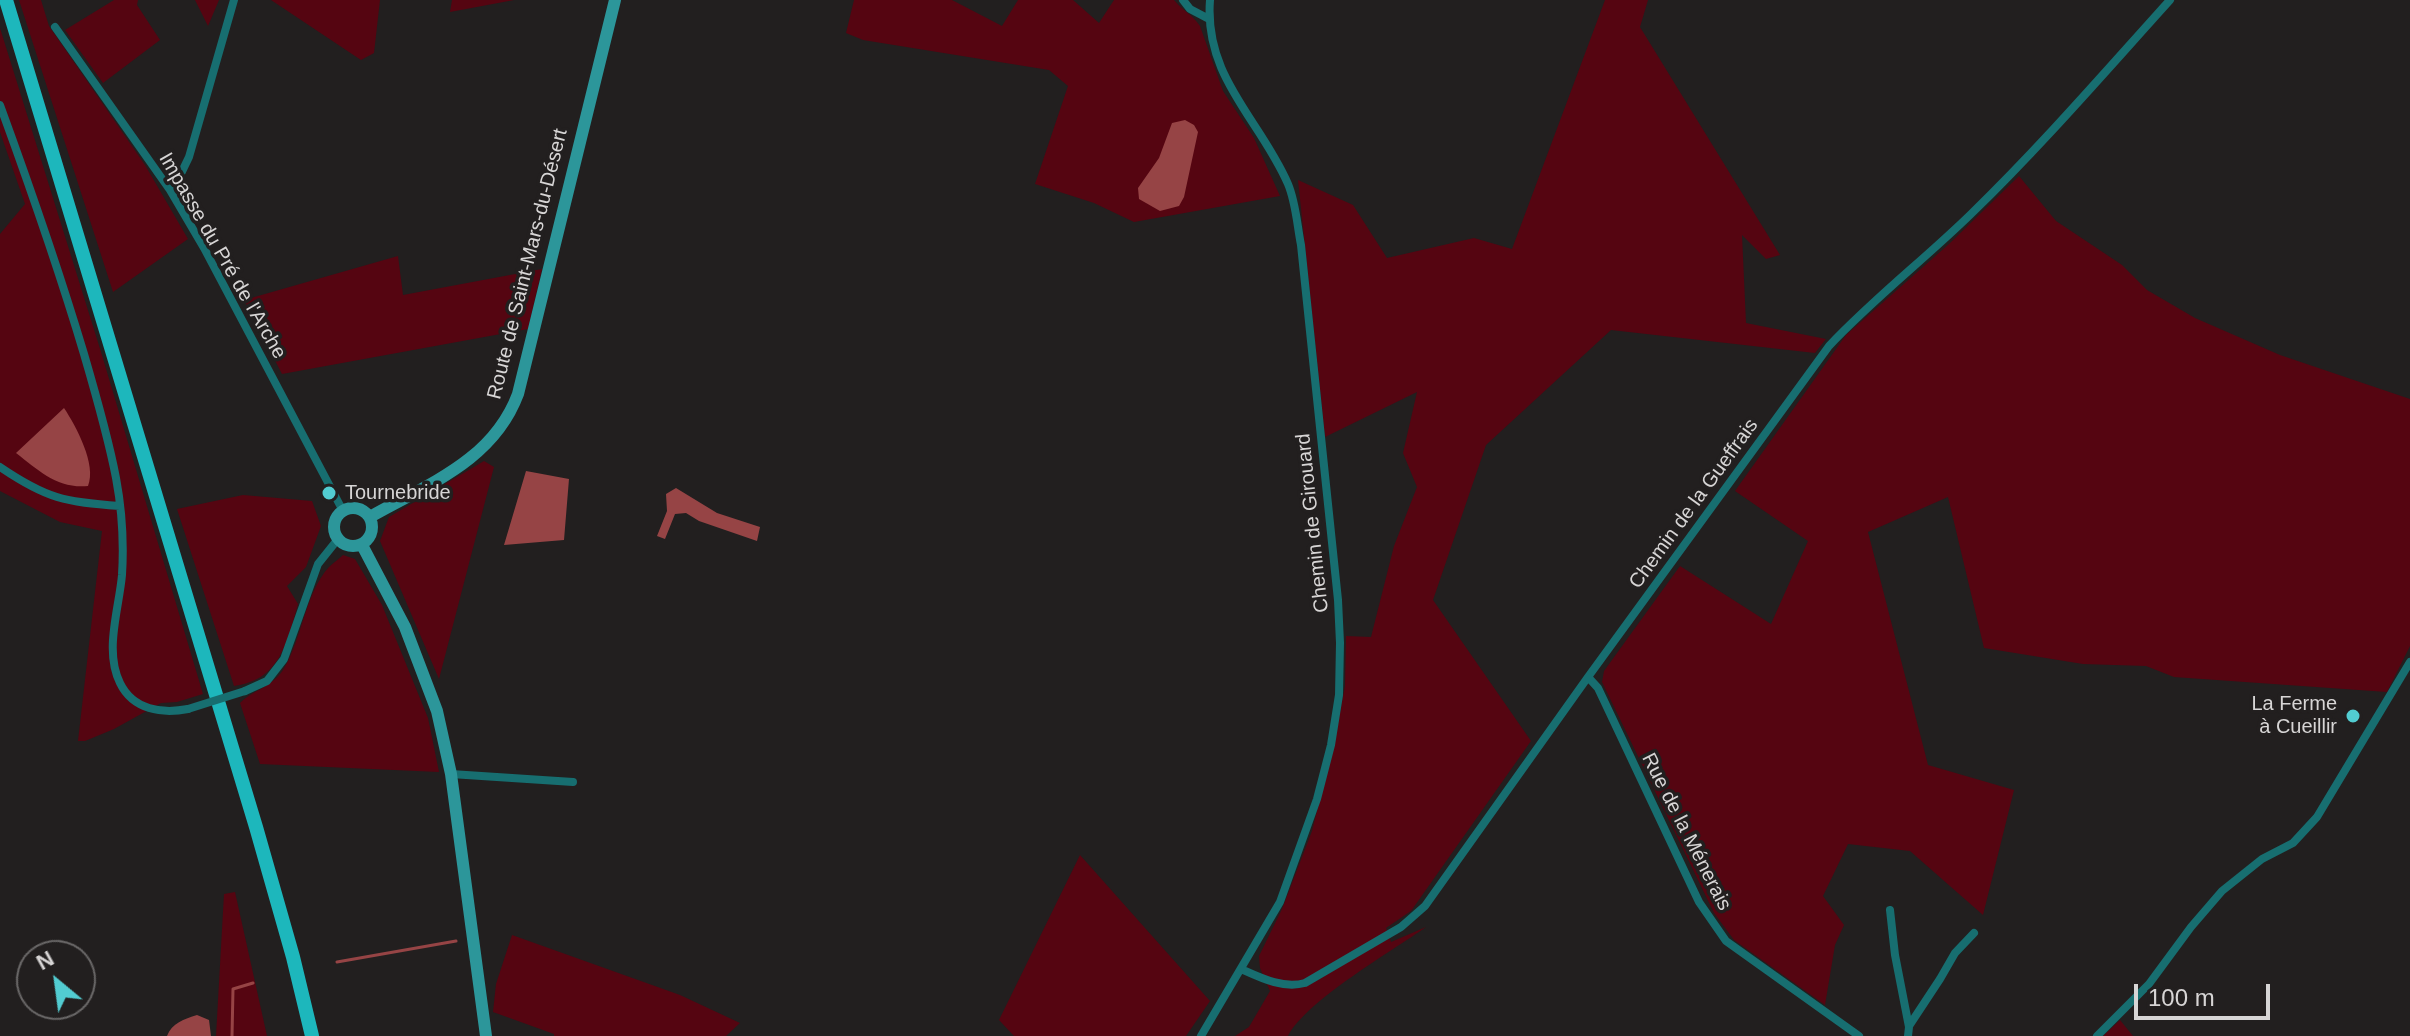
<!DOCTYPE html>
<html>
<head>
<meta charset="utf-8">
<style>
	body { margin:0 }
	#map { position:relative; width:2410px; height:1036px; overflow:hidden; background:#221f1f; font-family:Arial,sans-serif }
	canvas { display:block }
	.north { position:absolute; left:16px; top:940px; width:80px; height:80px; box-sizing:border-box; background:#221f1f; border:2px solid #6a6868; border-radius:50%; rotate:331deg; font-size:22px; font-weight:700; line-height:32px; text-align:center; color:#d7d5d5 }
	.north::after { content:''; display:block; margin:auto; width:28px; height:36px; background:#52ccd1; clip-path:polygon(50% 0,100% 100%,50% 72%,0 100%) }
	.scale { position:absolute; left:2134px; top:984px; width:136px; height:36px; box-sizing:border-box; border:4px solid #d7d5d5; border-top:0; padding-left:10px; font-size:24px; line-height:28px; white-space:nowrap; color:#d7d5d5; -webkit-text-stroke:6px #221f1f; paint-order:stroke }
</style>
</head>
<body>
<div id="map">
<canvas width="2410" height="1036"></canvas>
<div class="north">N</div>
<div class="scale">100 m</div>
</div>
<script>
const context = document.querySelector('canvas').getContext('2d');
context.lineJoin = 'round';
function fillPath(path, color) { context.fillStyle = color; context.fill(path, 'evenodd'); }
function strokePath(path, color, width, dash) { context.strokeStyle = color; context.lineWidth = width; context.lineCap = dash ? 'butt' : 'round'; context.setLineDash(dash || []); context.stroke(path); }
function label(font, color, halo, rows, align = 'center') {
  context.font = font + ' Arial,sans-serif'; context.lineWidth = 7; context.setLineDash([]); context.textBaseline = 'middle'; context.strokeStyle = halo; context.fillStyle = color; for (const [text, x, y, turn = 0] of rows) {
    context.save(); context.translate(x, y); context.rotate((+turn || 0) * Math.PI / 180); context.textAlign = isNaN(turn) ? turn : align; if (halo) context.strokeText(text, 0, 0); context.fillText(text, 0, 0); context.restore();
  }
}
fillPath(new Path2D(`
	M19,0H41L49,26L145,165L188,239L113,292Z
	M114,0H138L137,5L160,40L103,83L65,30Z
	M195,0H219L208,26Z
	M271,0H380L374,53L361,60Z
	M452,0H514L450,12Z
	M854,0H952L1002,26L1018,0H1073L1099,23L1114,0H1174C1182,10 1193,15 1200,26L1223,91L1254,138L1280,196L1134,222L1094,203L1035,184L1068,86L1049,70L863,40L846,33Z
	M1605,0H1648L1640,27L1780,255L1766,259L1742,235L1746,323L1826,339L1815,353L1611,330L1486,445L1433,600L1531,741L1411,911L1386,928L1391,942L1426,927C1391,952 1307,1000 1288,1036H1235L1249,1027L1270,991L1260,968L1259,956L1282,909L1312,831L1337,729L1345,686L1346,636L1371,637L1394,546L1417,487L1403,453L1417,392L1325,437L1298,180L1353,205L1387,258L1474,238L1512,249Z
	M0,28L101,352L203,694L177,702L161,703L114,729L85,741H78L102,531L60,522L0,491V234L25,204L0,132Z
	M2019,176L2056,221L2122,265L2147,290L2195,318L2280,355L2410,399V646L2387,692L2174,677L2146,666L2083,664L1984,648L1948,497L1868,532L1928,765L2014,790L1983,915L1910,851L1848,844L1823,896L1844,925L1835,945L1825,1005L1734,940L1714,913L1602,682L1604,671L1680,566L1771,624L1808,541L1735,491L1846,335L1949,244Z
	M398,256L403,295L542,269L528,329L282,374L244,300Z
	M484,461L494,467L439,679L380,541L389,517Z
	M243,495L312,501L321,526L306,567L287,586L298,604C287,643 280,680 234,686L177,509Z
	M343,555L355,559L382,605L428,718L439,772L260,764L240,703C253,690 272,687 283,670C302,640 305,593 329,567C333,563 339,559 343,555Z
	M1080,855L1210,1001L1186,1036H1014L999,1020Z
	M235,892L267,1036H216L224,894Z
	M512,935L680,995L740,1023L726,1036H554V1034L493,1012L496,984Z
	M2120,1020L2133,1036H2103Z`), '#550511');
fillPath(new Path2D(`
	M1185,120L1194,125L1198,132L1184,197L1179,206L1160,211L1139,199L1138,188L1159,158L1172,123Z
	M64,408C76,426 97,465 88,486C58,489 39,471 16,453Z
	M526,471L569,479L564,540L504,545Z
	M676,488L717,513L760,527L757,541L699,521L686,513L675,514L665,539L657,536L667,511L666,494Z
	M197,1015L209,1020L211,1036H167C172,1023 184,1019 197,1015Z`), '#964445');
strokePath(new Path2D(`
	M337,962L456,941
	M232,1036L233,989L253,983`), '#964445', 3);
strokePath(new Path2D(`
	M1183,0L1190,9L1209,19
	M55,27L170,190L204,248L343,511
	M0,105C30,187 59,270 84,354C96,395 108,436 116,478C122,510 124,543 122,575C119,609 104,651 120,683C133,710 162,714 188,709
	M170,190L175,186L189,157L234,0
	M0,467C47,499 65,502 120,506
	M1588,677L1598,688L1699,902L1726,941L1859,1036
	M245,691L267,681L284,659L318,564L338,539
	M451,774L573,782
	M1890,910L1895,955L1909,1027L1908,1036
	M1241,969C1261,978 1283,989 1305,983L1401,927L1425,906L1588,677L1829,346C1873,299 1925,259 1971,214C2041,146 2105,72 2170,0
	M1909,1026L1940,979L1955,953L1974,933
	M1201,1036L1280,902L1317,799L1331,745L1339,695L1340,643L1338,600L1301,245C1297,225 1296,203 1288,184C1260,119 1204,78 1210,0
	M2097,1036L2149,984L2191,927L2222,891L2262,859L2293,843L2317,817L2410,662`), '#176e70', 8);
strokePath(new Path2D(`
	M334 527a19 19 0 1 1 38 0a19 19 0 1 1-38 0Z
	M370,517C428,484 493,461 518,394L615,0
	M362,545L405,627L437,711L451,774L486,1036`), '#2c969a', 12);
strokePath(new Path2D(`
	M6,0L256,827L293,957L312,1036`), '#1db7bc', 14);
strokePath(new Path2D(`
	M188,709L245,691`), '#176e70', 8);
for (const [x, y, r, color] of [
	[329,493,8,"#52ccd1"],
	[2353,716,8,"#52ccd1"]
]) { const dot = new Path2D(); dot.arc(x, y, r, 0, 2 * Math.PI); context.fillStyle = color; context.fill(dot); strokePath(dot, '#221f1f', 3); }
label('20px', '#d7d5d5', '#221f1f', [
	["Impasse du Pré de l'Arche",222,256,60],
	["Route de Saint-Mars-du-Désert",528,264,-76],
	["Chemin de la Gueffrais",1694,504,-54],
	["Chemin de Girouard",1313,523,-96],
	["Rue de la Ménerais",1686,832,63]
]);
label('20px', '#d7d5d5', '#221f1f', [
	["Tournebride",345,493],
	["La Ferme",2337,704,"right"],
	["à Cueillir",2337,727,"right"]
], 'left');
</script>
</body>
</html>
